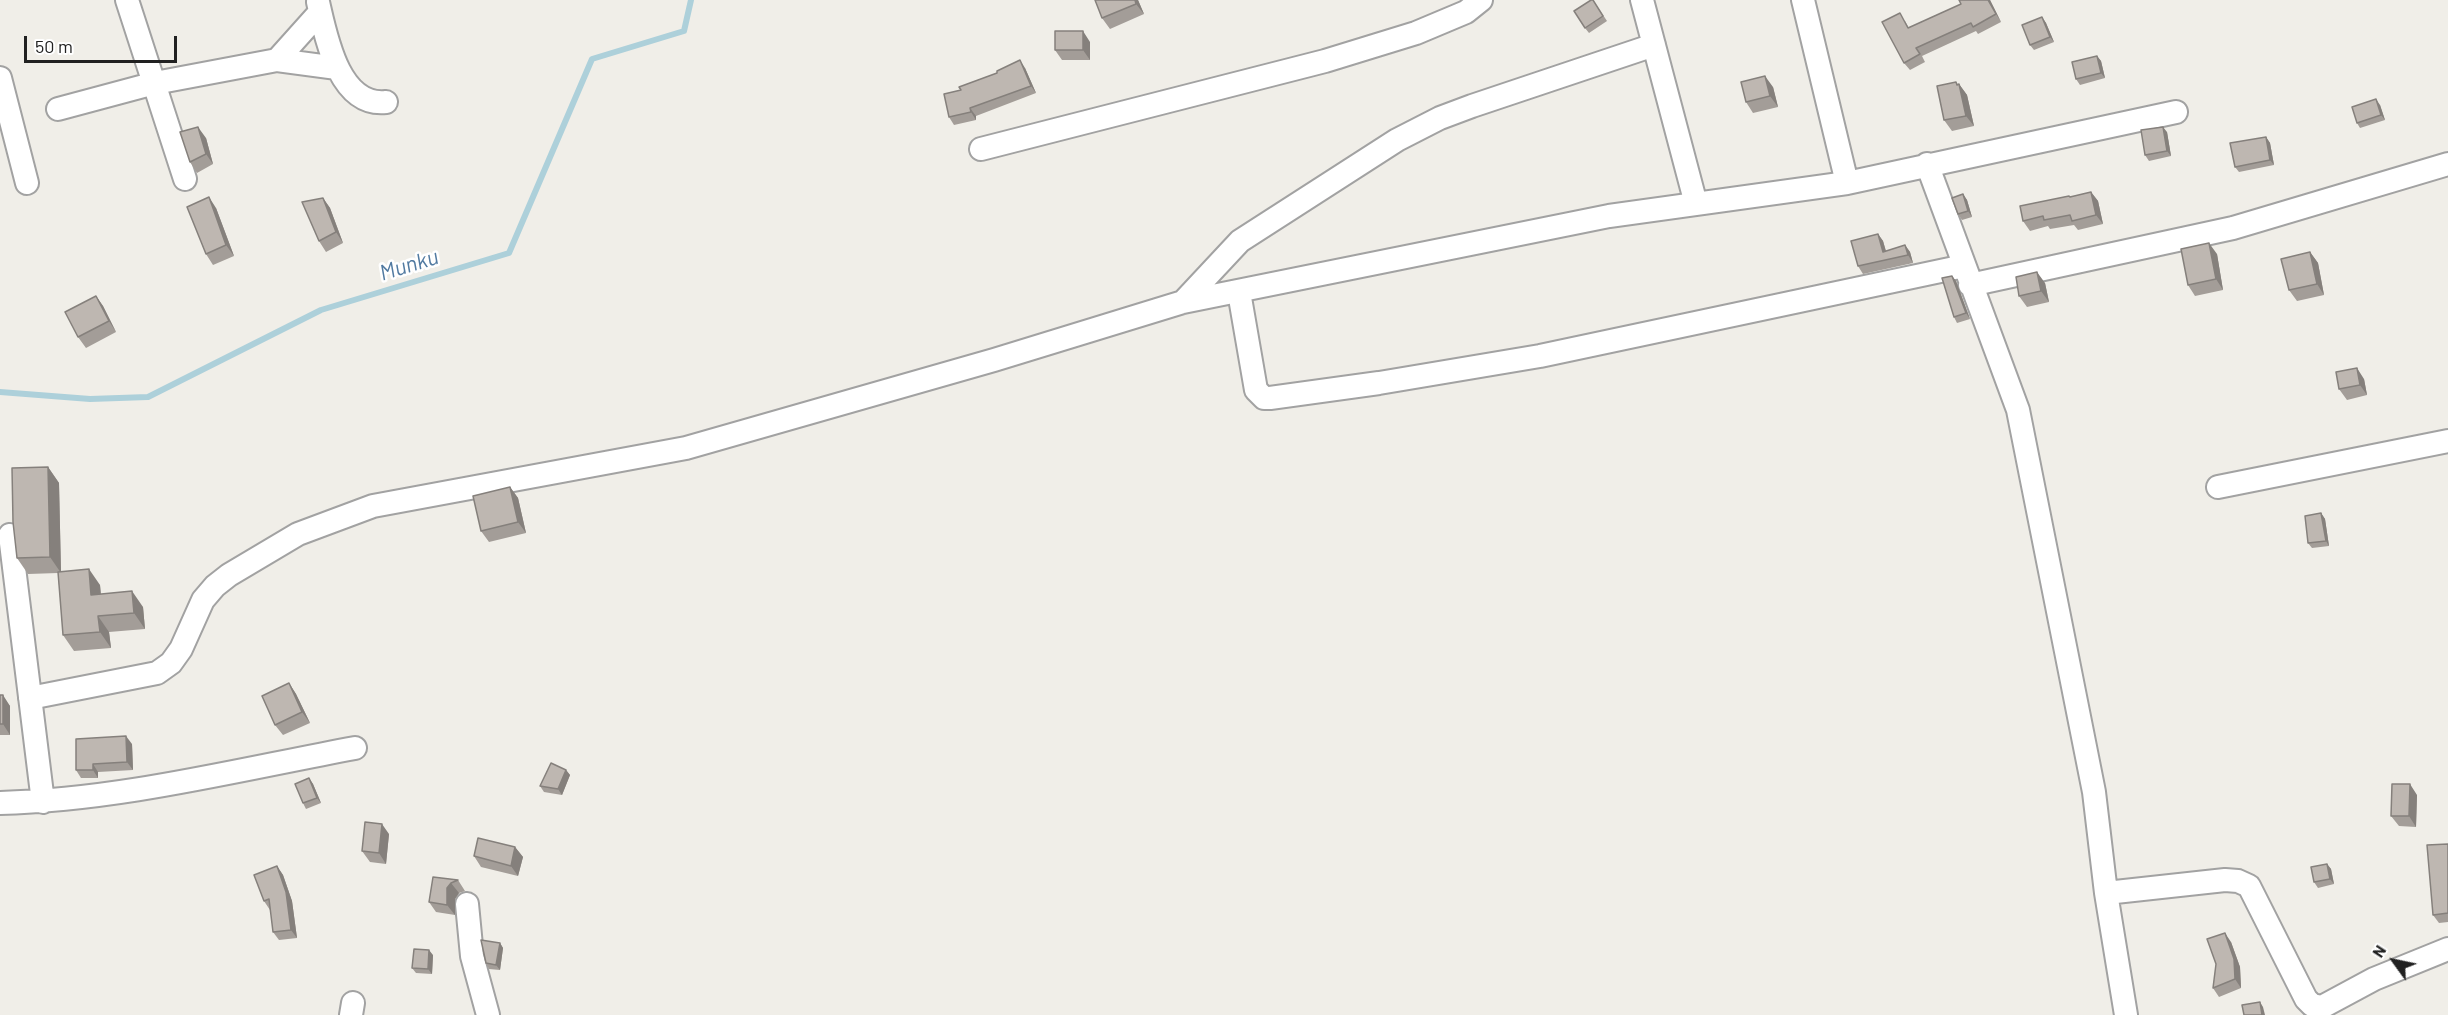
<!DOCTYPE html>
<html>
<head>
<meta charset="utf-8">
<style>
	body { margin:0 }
	#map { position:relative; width:2448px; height:1015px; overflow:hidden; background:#f0eee8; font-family:Barlow,sans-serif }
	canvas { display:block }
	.north { position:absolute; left:2364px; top:931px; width:60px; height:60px; -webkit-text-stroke:4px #fff; paint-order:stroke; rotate:303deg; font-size:16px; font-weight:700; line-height:24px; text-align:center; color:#212121 }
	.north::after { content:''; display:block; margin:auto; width:21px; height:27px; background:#212121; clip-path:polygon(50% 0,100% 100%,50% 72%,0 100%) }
	.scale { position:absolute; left:24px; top:36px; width:153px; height:27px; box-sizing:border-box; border:3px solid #212121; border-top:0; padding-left:8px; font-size:18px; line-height:21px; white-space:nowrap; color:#212121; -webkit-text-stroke:4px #fff; paint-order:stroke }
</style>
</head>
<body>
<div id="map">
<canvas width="2448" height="1015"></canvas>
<div class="north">N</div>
<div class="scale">50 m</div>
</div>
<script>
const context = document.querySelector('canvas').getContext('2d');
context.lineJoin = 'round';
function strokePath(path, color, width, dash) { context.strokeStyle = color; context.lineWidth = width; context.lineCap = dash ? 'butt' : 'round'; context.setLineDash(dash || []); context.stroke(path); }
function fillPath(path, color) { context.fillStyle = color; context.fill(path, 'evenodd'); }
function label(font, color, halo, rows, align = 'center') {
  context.font = font + ' Barlow,sans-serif'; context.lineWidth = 5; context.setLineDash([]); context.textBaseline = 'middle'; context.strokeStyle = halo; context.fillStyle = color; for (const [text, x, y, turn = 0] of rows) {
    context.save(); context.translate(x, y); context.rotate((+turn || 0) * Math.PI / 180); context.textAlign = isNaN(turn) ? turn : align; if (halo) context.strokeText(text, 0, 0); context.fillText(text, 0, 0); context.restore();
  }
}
strokePath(new Path2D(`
	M0,392L90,399L148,397L321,310L509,253L592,59L684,31L691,0`), '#add0da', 6);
const minor = new Path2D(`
	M127,0L185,179
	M1642,0L1696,204
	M1803,0L1847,183
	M318,2C326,37 339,107 386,102
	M277,60L337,68
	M0,78L27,183
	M58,109L155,83L277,60L320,12
	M981,149L1325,61L1416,33L1466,12L1481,0
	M1927,164L2018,410L2094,792L2106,893L2126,1015
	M1970,285L2233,228L2448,164
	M1239,292L1256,390L1264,398H1270L1379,383L1540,356L1964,266
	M1183,302L1240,241L1397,140L1440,118L1472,106L1654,45
	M2218,487L2448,441
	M10,535L43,802
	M30,698L157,673L171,663L181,649L203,600L215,586L229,575L298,534L373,506L686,448L994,360L1183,302L1609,216L1847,183L2176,112
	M0,803C119,800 237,770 355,748
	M2106,893L2225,880L2238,881L2249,886L2306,999L2312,1005L2322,1007L2374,979L2448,949
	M467,904L472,956L488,1015
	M351,1015L353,1003`);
strokePath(minor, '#a2a2a2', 26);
strokePath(minor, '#fff', 22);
fillPath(new Path2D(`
	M1138,0L1144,14L1110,29L1102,18Z
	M1593,0L1607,21L1589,33L1585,28Z
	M1990,0L2001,22L1978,34L1976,31L1922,56L1925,62L1910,70L1904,63L1905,21L1909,28Z
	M2042,17L2046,23L2054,42L2034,50L2030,45Z
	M1090,42V60H1062L1055,50Z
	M2097,56L2101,61L2105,78L2080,85L2076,79Z
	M1025,68L1036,93L976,116V120L954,125L949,117L961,90Z
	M1959,84L1967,95L1974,126L1952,131L1944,120L1958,85Z
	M1773,87L1778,107L1753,113L1746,102Z
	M2380,105L2385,120L2360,128L2357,123Z
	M2167,132L2171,156L2149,161L2145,155Z
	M2266,137L2270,143L2274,165L2239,172L2235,167Z
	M206,138L213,164L197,173L190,162Z
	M2091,192L2098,201L2103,224L2078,230L2074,225L2050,229L2048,226L2030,231L2023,221L2069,196L2070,197Z
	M1963,194L1967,200L1972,217L1962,220L1958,214Z
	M323,198L330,208L343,243L326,252L319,241Z
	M216,208L234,256L213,265L206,254Z
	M1878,234L1883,241L1886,251L1905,245L1910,252L1913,263L1863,274L1858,266Z
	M2310,252L2318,263L2324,295L2297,301L2289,290Z
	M2217,254L2223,290L2195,296L2188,285Z
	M1952,276L1956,281L1970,319L1957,323L1954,317Z
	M2045,283L2049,302L2027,307L2019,296Z
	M96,296L103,306L116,332L86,348L78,337Z
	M2364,379L2367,395L2347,400L2339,389Z
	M48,467L59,483L61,571L100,585L101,594L143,607L145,629L109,632L111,648L74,651L63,635L58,573L28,574L17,558Z
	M510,487L518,498L526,533L489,542L481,531Z
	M2321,513L2325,519L2329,546L2312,548L2308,543Z
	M289,683L296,694L310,723L283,735L275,725Z
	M0,695L10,706V735H0Z
	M132,744L133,770L98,772V778H81L76,770Z
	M566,770L570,775L562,795L544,792L540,786Z
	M309,778L313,784L321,803L306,809L303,803Z
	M2417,795L2416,827L2399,826L2391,816Z
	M389,834L386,864L370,862L362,851Z
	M2448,844V922L2439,923L2433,915Z
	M515,847L523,857L518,876L481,867L474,856Z
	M2327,864L2331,869L2334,884L2318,888L2314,882Z
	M277,866L283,875L292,901L297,938L279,940L273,932L271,909L270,910L264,901Z
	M433,877L458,880L465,891L459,893L455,899V915L436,912L429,902Z
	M2231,942L2240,967L2241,988L2219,997L2213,988Z
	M500,943L503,948L500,970L489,969L486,963Z
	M433,955L432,974L416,973L412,968Z`), '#a39d98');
fillPath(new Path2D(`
	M1135,0H1138L1144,14L1136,4Z
	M1988,0H1990L2001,22L1996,14Z
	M2042,17L2046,23L2054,42L2050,37Z
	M1083,31L1090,42V60L1083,50Z
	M2097,56L2101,61L2105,78L2101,73Z
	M1020,60L1025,68L1036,93L1031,86Z
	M1765,76L1773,87L1778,107L1770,96Z
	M1956,82L1960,88L1959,84L1967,95L1974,126L1966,116Z
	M2376,99L2380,105L2385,120L2381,115Z
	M970,108L976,116V120L971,112Z
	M198,127L206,138L213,164L206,154Z
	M2163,127L2167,132L2171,156L2167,151Z
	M2266,137L2270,143L2274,165L2270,160Z
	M2091,192L2098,201L2103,224L2096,215Z
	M1963,194L1967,200L1972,217L1968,211Z
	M209,197L216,208L234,256L226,245Z
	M323,198L330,208L343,243L336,232Z
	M1878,234L1883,241L1888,259L1883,252Z
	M2209,243L2217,254L2223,290L2216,279Z
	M1905,245L1910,252L1913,263L1908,255Z
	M2310,252L2318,263L2324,295L2317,284Z
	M2037,272L2045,283L2049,302L2041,291Z
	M1952,276L1956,281L1970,319L1966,313Z
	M96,296L103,306L116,332L109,321Z
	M2357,368L2364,379L2367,395L2360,385Z
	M48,467L59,483L61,573L50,557Z
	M510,487L518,498L526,533L518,522Z
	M2321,513L2325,519L2329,546L2326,541Z
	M89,569L100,585L102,611L91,595Z
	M132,591L143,607L145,629L134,613Z
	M98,616L109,632L111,648L100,632Z
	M289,683L296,694L310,723L302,712Z
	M3,695L10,706V735L3,724Z
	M126,736L132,744L133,770L127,762Z
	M93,764L98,772V778L93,770Z
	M566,770L570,775L562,795L558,789Z
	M309,778L313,784L321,803L317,798Z
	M2410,784L2417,795L2416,827L2409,816Z
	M382,824L389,834L386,864L379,853Z
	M515,847L523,857L518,876L511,866Z
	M2327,864L2331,869L2334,884L2330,879Z
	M277,866L283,875L292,901L297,938L291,930Z
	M451,883L459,893L455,899V915L447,905V888Z
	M2225,933L2231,942L2240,967L2241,988L2235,979Z
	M500,943L503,948L500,970L496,965Z
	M429,950L433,955L432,974L428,969Z
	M2260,1002L2263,1007L2265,1015H2262Z`), '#85807c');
const building = new Path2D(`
	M1095,0H1135L1136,4L1102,18Z
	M1591,0H1593L1603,16L1585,28L1574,11Z
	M1959,0H1988L1996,14L1973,27L1971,23L1916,48L1920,54L1904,63L1882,22L1900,13L1908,28L1961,4Z
	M2042,17L2050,37L2030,45L2022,25Z
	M1055,31H1083V50H1055Z
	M2097,56L2101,73L2076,79L2072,62Z
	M1020,60L1031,86L970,108L971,112L949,117L944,94L961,90L959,87L997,73V71Z
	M1765,76L1770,96L1746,102L1741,82Z
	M1956,82L1957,85L1959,84L1966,116L1944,120L1937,86Z
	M2376,99L2381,115L2357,123L2352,107Z
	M198,127L206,154L190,162L180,132Z
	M2163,127L2167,151L2145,155L2141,130Z
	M2266,137L2270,160L2235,167L2230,143Z
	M2091,192L2096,215L2072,221L2070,215L2044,220L2043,216L2023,221L2020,206L2069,196L2070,197Z
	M1963,194L1968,211L1958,214L1952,198Z
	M209,197L226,245L206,254L187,207Z
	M323,198L336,232L319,241L302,202Z
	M1878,234L1883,252L1905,245L1908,255L1858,266L1851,241Z
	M2209,243L2216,279L2188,285L2181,249Z
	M2310,252L2317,284L2289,290L2281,259Z
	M2037,272L2041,291L2019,296L2016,277Z
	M1952,276L1966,313L1954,317L1942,278Z
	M96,296L109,321L78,337L65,312Z
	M2357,368L2360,385L2339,389L2336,372Z
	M48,467L50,557L17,558L13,522L12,468Z
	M510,487L518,522L481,531L473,496Z
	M2321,513L2326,541L2308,543L2305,516Z
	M89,569L91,595L132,591L134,613L98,616L100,632L63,635L58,572Z
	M289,683L302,712L275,725L262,696Z
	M0,695H3V724H0Z
	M126,736L127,762L93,764V770H76V739Z
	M551,763L566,770L558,789L540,786Z
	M309,778L317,798L303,803L295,784Z
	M2392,784H2410L2409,816H2391Z
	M365,822L382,824L379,853L362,851Z
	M478,838L515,847L511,866L474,856Z
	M2448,844V913L2433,915L2427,845Z
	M2327,864L2330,879L2314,882L2311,867Z
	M277,866L286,892L291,930L273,932L269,899L264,901L254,875Z
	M433,877L458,880L451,883L447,888V905L429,902Z
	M2225,933L2234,959L2235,979L2213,988L2216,964L2207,939Z
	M481,940L500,943L496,965L486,963Z
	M414,949L429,950L428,969L412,968Z
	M2260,1002L2262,1015H2244L2242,1005Z`);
fillPath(building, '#beb7b1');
strokePath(building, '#85807c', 1.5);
label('italic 22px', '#517aa1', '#fff', [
	["Munku",409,265,-17]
]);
</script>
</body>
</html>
